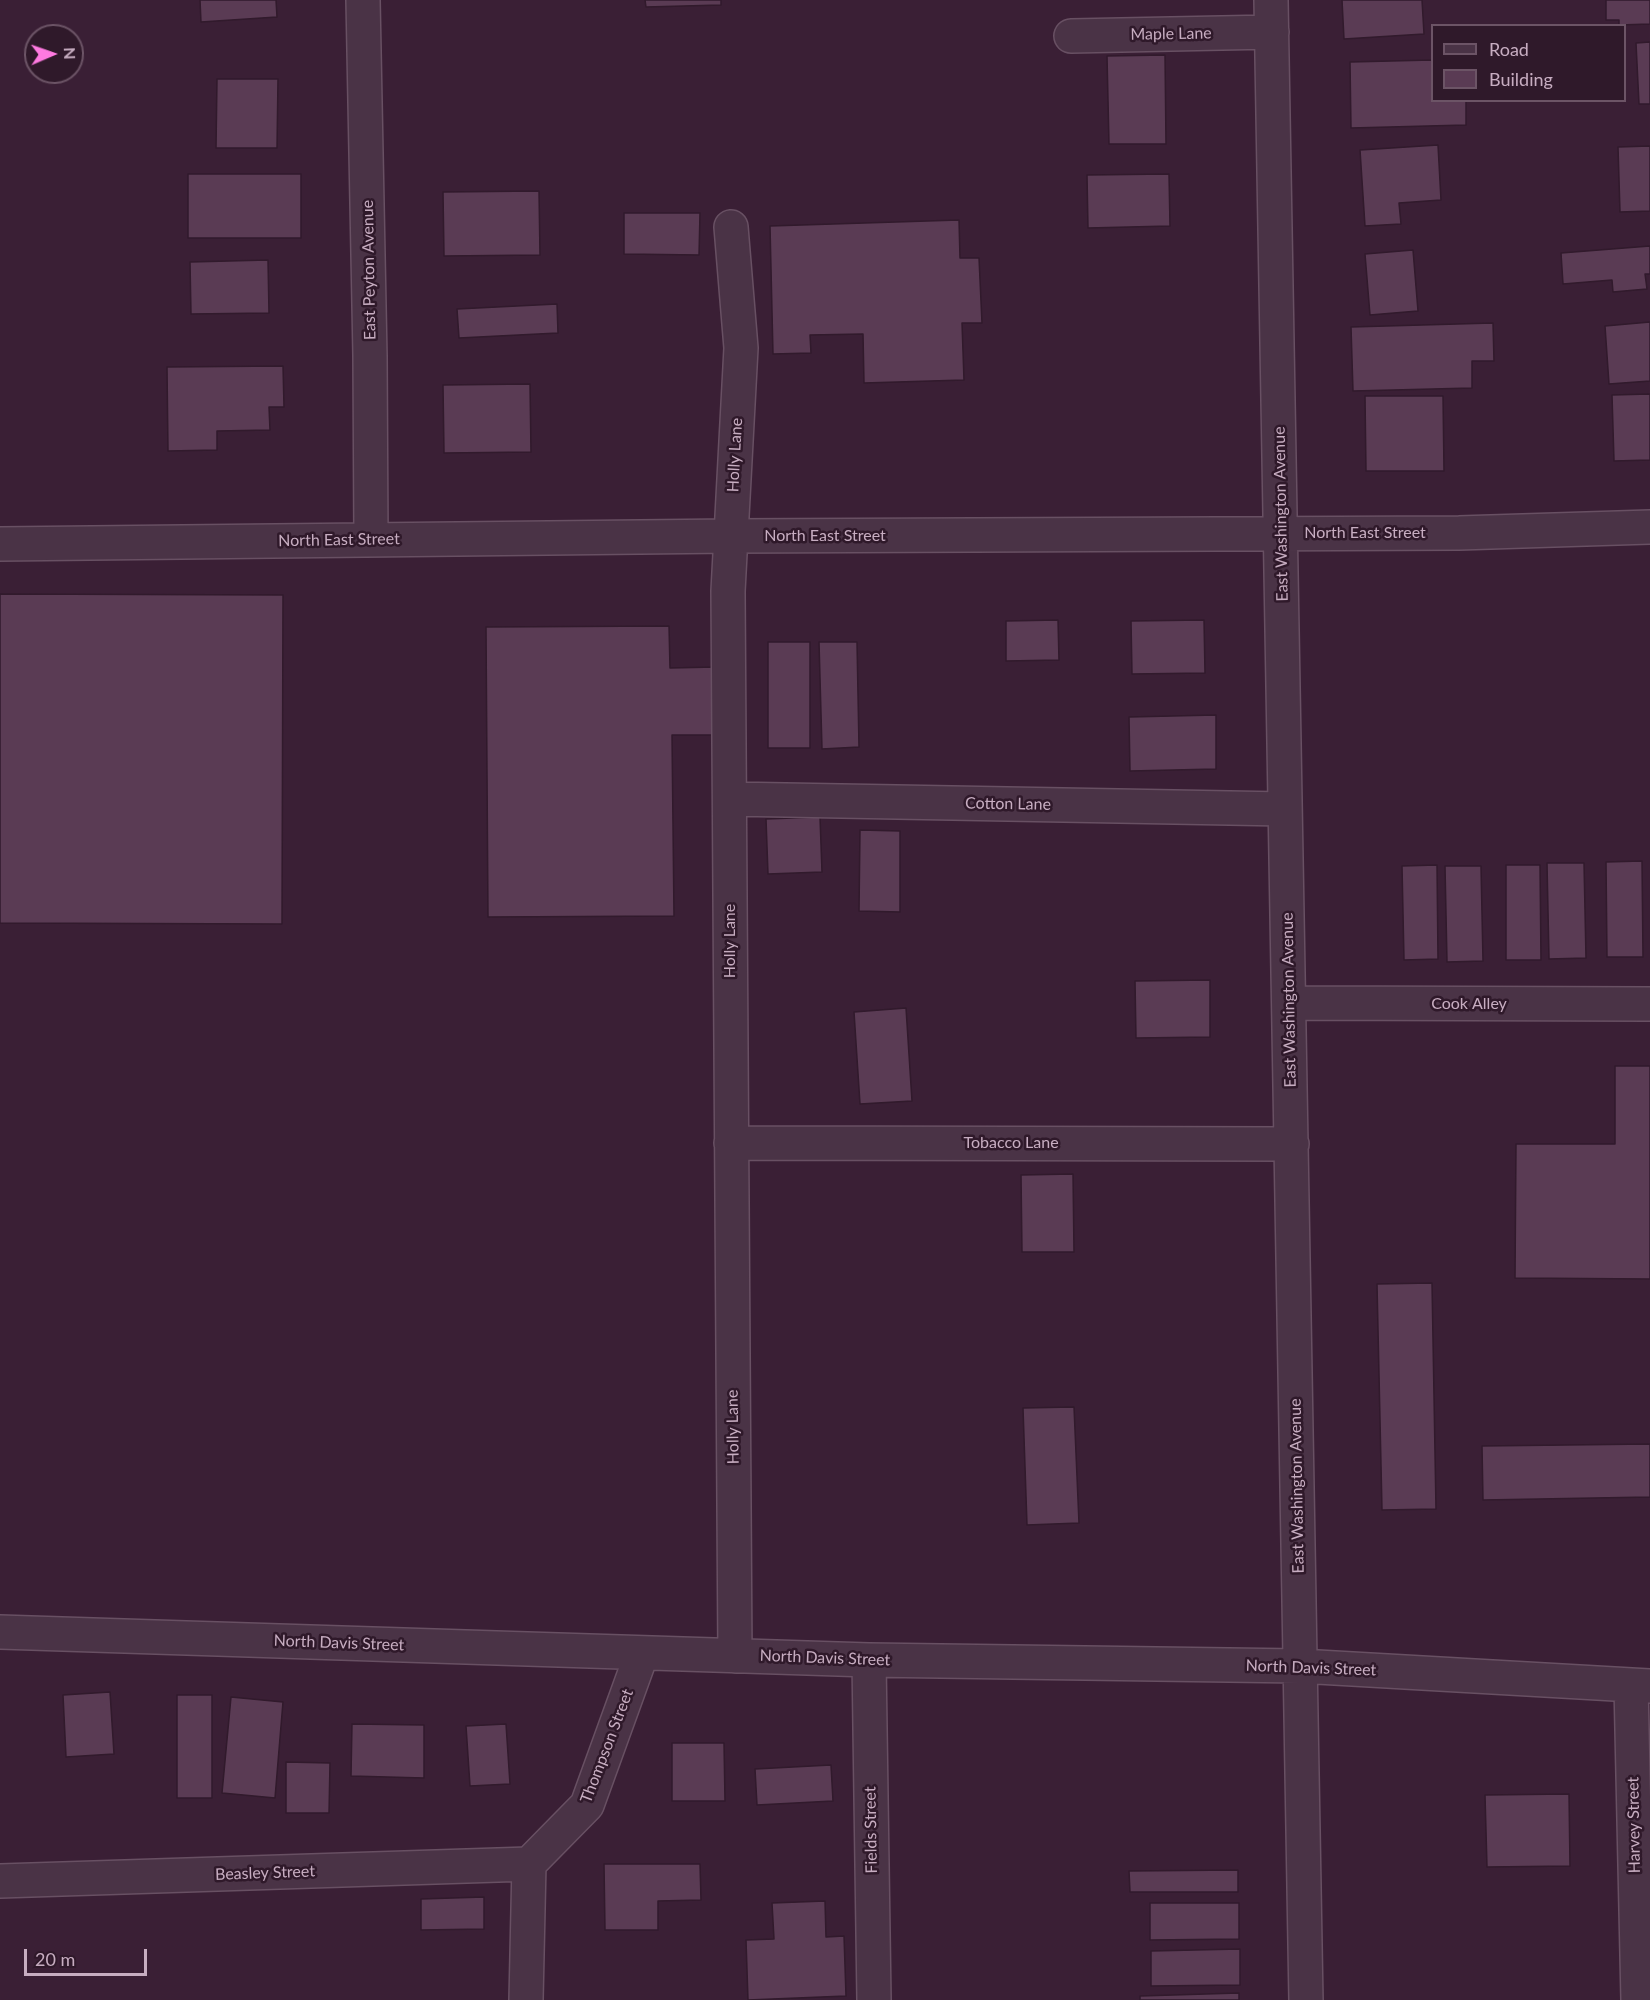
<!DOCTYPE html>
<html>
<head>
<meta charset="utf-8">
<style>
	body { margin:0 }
	#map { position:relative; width:1650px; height:2000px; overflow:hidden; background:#3a1f35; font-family:Lato,sans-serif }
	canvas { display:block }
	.legend { position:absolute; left:1431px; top:24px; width:195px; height:78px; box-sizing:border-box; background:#2f192a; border:2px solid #6c5466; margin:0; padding:8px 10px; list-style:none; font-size:18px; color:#c7adc1 }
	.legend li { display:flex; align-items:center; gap:12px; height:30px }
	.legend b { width:30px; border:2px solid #6c5466 }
	.north { position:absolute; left:24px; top:24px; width:60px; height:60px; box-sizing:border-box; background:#2f192a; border:2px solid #6c5466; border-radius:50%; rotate:88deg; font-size:16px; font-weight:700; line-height:24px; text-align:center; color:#c7adc1 }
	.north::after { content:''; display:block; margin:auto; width:21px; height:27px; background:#ff7ae1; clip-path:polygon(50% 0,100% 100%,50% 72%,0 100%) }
	.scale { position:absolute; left:24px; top:1949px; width:123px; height:27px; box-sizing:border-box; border:3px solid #c7adc1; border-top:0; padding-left:8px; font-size:18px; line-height:21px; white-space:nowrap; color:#c7adc1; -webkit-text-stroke:4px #2f192a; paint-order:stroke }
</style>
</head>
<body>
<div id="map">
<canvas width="1650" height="2000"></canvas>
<ul class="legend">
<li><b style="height:8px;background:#4a3346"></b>Road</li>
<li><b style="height:16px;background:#5a3b54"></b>Building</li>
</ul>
<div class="north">N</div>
<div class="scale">20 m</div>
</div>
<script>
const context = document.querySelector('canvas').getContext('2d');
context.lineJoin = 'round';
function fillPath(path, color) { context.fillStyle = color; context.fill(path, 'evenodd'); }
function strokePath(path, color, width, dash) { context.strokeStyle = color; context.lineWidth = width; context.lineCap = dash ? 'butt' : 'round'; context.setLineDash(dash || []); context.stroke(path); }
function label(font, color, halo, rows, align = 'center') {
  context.font = font + ' Lato,sans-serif'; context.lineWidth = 5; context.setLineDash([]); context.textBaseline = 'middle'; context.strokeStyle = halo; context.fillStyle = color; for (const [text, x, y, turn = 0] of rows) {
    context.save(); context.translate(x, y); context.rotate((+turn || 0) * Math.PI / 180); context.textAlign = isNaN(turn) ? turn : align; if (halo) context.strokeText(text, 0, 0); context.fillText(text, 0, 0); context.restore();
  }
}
const building = new Path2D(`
	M200,0H276L277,17L201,22Z
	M645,0H721V5L646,7Z
	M1342,0H1422L1424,34L1344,39Z
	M1606,0H1650V24L1619,25V20H1606Z
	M1650,42V104H1639L1636,43Z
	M1165,55L1166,144H1109L1107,56Z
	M1432,60V100H1466V125L1351,128L1350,62Z
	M217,79H278L277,148H216Z
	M1438,145L1441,200L1399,203L1401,224L1365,226L1360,150Z
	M1650,146V211L1620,212L1618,147Z
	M188,174H301V238H188Z
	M1169,174L1170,226L1088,228L1087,175Z
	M539,191L540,255L444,256L443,192Z
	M624,213H700L699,255L624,254Z
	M959,220L960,258H979L982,323H962L964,380L864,383L863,334L810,335L811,353L773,354L770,226Z
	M1650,246V274H1645L1647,289L1613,292L1612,280L1563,284L1561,253Z
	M1413,250L1418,311L1370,315L1365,254Z
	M268,260L269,313L191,314L190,262Z
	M557,304L558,333L459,338L457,309Z
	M1650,322V381L1609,384L1605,326Z
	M1493,323L1494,361H1472V388L1353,391L1351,327Z
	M283,366L284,407H269L270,430L217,431V450L168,451L167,367Z
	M530,384L531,452L444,453L443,385Z
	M1650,394V460L1614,461L1612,395Z
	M1365,396H1443L1444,471H1366Z
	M0,594L283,595L282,924L0,923Z
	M1058,620L1059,660L1006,661V621Z
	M1204,620L1205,673L1132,674L1131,621Z
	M669,626L670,668L716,667V735H672L674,916L488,917L486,627Z
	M768,642H810V748H768Z
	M819,642H857L859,747L822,749Z
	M1216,715V769L1130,771L1129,717Z
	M820,817L822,872L768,874L766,819Z
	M860,830L900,831V912L859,911Z
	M1642,861L1643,957H1607L1606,862Z
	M1547,863H1584L1586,958L1549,959Z
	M1437,865L1438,959L1404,960L1402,866Z
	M1506,865H1540L1541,960H1506Z
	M1445,866H1481L1483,961L1447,962Z
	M1210,980V1037L1136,1038L1135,981Z
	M906,1008L912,1101L860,1104L854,1012Z
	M1615,1066H1650V1279L1515,1278L1516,1144H1615Z
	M1073,1174L1074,1252H1022L1021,1175Z
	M1432,1283L1436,1509L1382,1510L1377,1284Z
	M1074,1407L1079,1523L1027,1525L1023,1408Z
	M1650,1444V1497L1483,1500L1482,1446Z
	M110,1692L114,1754L66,1757L63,1695Z
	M177,1695H212V1798H177Z
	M231,1697L283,1702L275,1798L222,1793Z
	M352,1724L424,1725V1778L351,1776Z
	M506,1724L510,1784L470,1786L466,1726Z
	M672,1743H724L725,1801H672Z
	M286,1762L330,1763L329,1813H286Z
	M831,1765L833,1801L757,1805L755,1769Z
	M1569,1794L1570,1866L1487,1867L1485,1795Z
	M604,1864H700L701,1900L658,1901V1930H605Z
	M1238,1870V1892H1130L1129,1871Z
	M484,1897V1929L421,1930V1899Z
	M825,1901L826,1937L844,1936L846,1996L748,2000L746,1940L774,1939L772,1903Z
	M1150,1903H1239V1939L1150,1940Z
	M1240,1949V1985L1151,1986V1951Z
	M1239,1993V2000H1140V1996Z`);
fillPath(building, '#5a3b54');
strokePath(building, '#311a2c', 1.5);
const minor = new Path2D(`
	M363,0L370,356L371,540
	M1271,0L1306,2000
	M1071,36L1272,32
	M731,227L741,348L728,591L735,1656
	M0,544L731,536L1459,533L1650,527
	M730,799L1285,809
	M1289,1003L1650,1004
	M731,1143L1292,1144
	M0,1632L869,1660L1300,1666L1650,1686
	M869,1660L874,2000
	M1631,1685L1638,2000
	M0,1881L529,1864
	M526,2000L529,1864L587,1805L642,1653`);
strokePath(minor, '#685063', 36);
strokePath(minor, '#4a3346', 33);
label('16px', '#c7adc1', '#2f192a', [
	["Maple Lane",1171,34,-1],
	["East Peyton Avenue",369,270,-91],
	["Holly Lane",735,455,-87],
	["East Washington Avenue",1281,514,-91],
	["North East Street",1365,533],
	["North East Street",825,536],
	["North East Street",339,540,-1],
	["Cotton Lane",1008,804,1],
	["Holly Lane",730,941,-90],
	["East Washington Avenue",1289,1000,-91],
	["Cook Alley",1469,1004],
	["Tobacco Lane",1011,1143],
	["Holly Lane",733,1427,-91],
	["East Washington Avenue",1297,1486,-91],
	["North Davis Street",339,1643,2],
	["North Davis Street",825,1658,2],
	["North Davis Street",1311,1668,2],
	["Thompson Street",607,1746,-69],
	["Harvey Street",1634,1825,-91],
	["Fields Street",871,1830,-91],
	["Beasley Street",265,1873,-2]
]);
</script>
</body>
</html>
